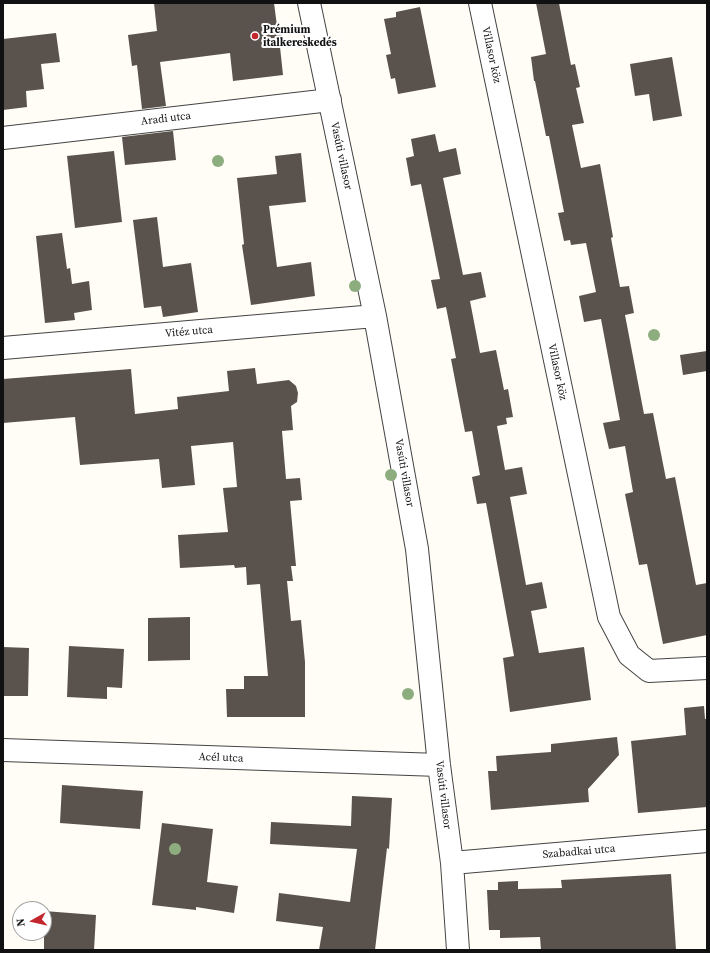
<!DOCTYPE html>
<html>
<head>
<meta charset="utf-8">
<style>
	body { margin:0 }
	#map { position:relative; width:710px; height:953px; overflow:hidden; background:#fffdf5; font-family:"Source Serif 4",serif }
	canvas { display:block }
	.frame { position:absolute; inset:0; border:4px solid #111; pointer-events:none }
	.north { position:absolute; left:12px; top:901px; width:40px; height:40px; box-sizing:border-box; background:#fff; border:1px solid #a0a0a0; border-radius:50%; rotate:262deg; font-size:11px; font-weight:700; line-height:16px; text-align:center; color:#111 }
	.north::after { content:''; display:block; margin:auto; width:14px; height:18px; background:#c4262e; clip-path:polygon(50% 0,100% 100%,50% 72%,0 100%) }
</style>
</head>
<body>
<div id="map">
<canvas width="710" height="953"></canvas>
<div class="frame"></div>
<div class="north">N</div>
</div>
<script>
const context = document.querySelector('canvas').getContext('2d');
context.lineJoin = 'round';
function fillPath(path, color) { context.fillStyle = color; context.fill(path, 'evenodd'); }
function strokePath(path, color, width, dash) { context.strokeStyle = color; context.lineWidth = width; context.lineCap = dash ? 'butt' : 'round'; context.setLineDash(dash || []); context.stroke(path); }
function label(font, color, halo, rows, align = 'center') {
  context.font = font + ' "Source Serif 4",serif'; context.lineWidth = 4; context.setLineDash([]); context.textBaseline = 'middle'; context.strokeStyle = halo; context.fillStyle = color; for (const [text, x, y, turn = 0] of rows) {
    context.save(); context.translate(x, y); context.rotate((+turn || 0) * Math.PI / 180); context.textAlign = isNaN(turn) ? turn : align; if (halo) context.strokeText(text, 0, 0); context.fillText(text, 0, 0); context.restore();
  }
}
fillPath(new Path2D(`
	M154,3H274L277,26L280,25L283,46L280,47L283,75L233,81L230,53L160,62L166,106L142,109L137,65L132,66L128,35L157,31Z
	M536,3H559L571,65L575,64L580,87L576,88L584,123L572,125L581,168L600,164L613,237L611,238L620,287L629,286L634,313L625,315L644,414L653,413L666,479L675,477L696,585L707,583V635L663,644L647,564L639,565L625,494L633,492L625,446L609,449L603,423L620,420L601,319L584,322L579,296L596,292L586,243L571,245L570,240L564,241L558,213L564,212L549,136H546L535,81H534L531,57L546,54Z
	M420,7L436,87L398,94L395,78L391,79L386,55L391,54L384,19L396,17V12Z
	M56,33L60,62L41,64L44,89L26,91L27,107L3,110V39Z
	M672,57L682,116L653,121L649,94L635,96L630,64Z
	M173,131L176,160L125,165L122,137Z
	M435,134L439,152L456,148L461,174L443,178L463,275L481,272L486,297L470,301L480,353L496,350L504,390L508,389L513,417L506,418L507,424L497,426L505,470L522,467L527,494L510,497L526,585L542,582L547,608L531,611L539,653L584,647L591,700L510,712L503,658L514,656L486,503L477,504L472,477L480,475L472,431L465,432L451,359L456,358L446,307L437,309L431,280L440,279L421,184L411,186L406,158L414,156L411,139Z
	M114,151L122,222L75,228L67,156Z
	M301,153L306,202L269,206L277,267L311,262L315,296L251,305L242,245L244,244L237,178L277,174L275,156Z
	M157,217L163,267L191,263L198,312L163,317L161,306L144,308L133,220Z
	M62,233L67,269L70,268L72,284L89,281L92,310L74,313L75,320L45,323L36,236Z
	M707,351V371L683,375L680,355Z
	M255,368L257,384L289,380L296,386L298,393L297,402L291,406L293,430L282,431L286,479L300,478L302,500L290,501L296,566H291L293,581H287L291,621L301,620L305,662V717H227L226,689H244V676H268L260,584L247,585L246,567L235,568L234,565L180,568L178,535L228,532L223,488L237,487L233,442L191,446L195,485L162,488L159,459L80,465L75,417L3,423V379L131,369L135,414L178,409L177,397L229,391L227,371Z
	M190,617V660L148,661V618Z
	M69,646L124,649L122,688L107,687V699L67,697Z
	M3,647L29,648L28,696H3Z
	M704,706L705,719H707V807L638,813L631,741L686,735L684,708Z
	M617,737L619,755L588,789L589,802L491,810L488,771H497L496,756L551,752V744Z
	M62,785L143,791L140,829L60,823Z
	M352,796L392,798L389,849L387,848L375,950H319L323,927L276,921L279,893L350,902L357,849L270,844L271,822L351,826Z
	M162,823L213,829L207,882L238,886L234,913L196,907V910L152,905Z
	M671,874L676,950H541L540,937L500,938V930H489L487,890H498V882L518,881V889L562,888L561,880Z
	M44,911L96,915L94,950H44Z`), '#5a524d');
const street = new Path2D(`
	M309,3L375,316L417,549L439,765L452,863L458,950
	M480,3L609,617L629,655L649,671L707,668
	M3,138L330,100
	M3,348L375,316
	M3,750L439,765
	M452,863L707,841`);
strokePath(street, '#444', 24);
strokePath(street, '#fff', 22);
context.fillStyle = '#8dad7f';
for (const [x, y] of [
	[218,161],
	[355,286],
	[654,335],
	[391,475],
	[408,694],
	[175,849]
]) { context.beginPath(); context.arc(x, y, 6, 0, 2 * Math.PI); context.fill(); }
for (const [x, y, r, color] of [
	[255,36,4,"#c4262e"]
]) { const dot = new Path2D(); dot.arc(x, y, r, 0, 2 * Math.PI); context.fillStyle = color; context.fill(dot); strokePath(dot, '#fff', 1.5); }
label('bold 11px', '#111', '#fff', [
	["Prémium",263,30],
	["italkereskedés",263,43]
], 'left');
label('11px', '#111', '#fff', [
	["Villasor köz",491,55,78],
	["Aradi utca",166,119,-7],
	["Vasúti villasor",341,156,78],
	["Vitéz utca",189,332,-5],
	["Villasor köz",557,372,78],
	["Vasúti villasor",404,473,80],
	["Acél utca",221,758,2],
	["Vasúti villasor",443,795,83],
	["Szabadkai utca",579,852,-5]
]);
</script>
</body>
</html>
